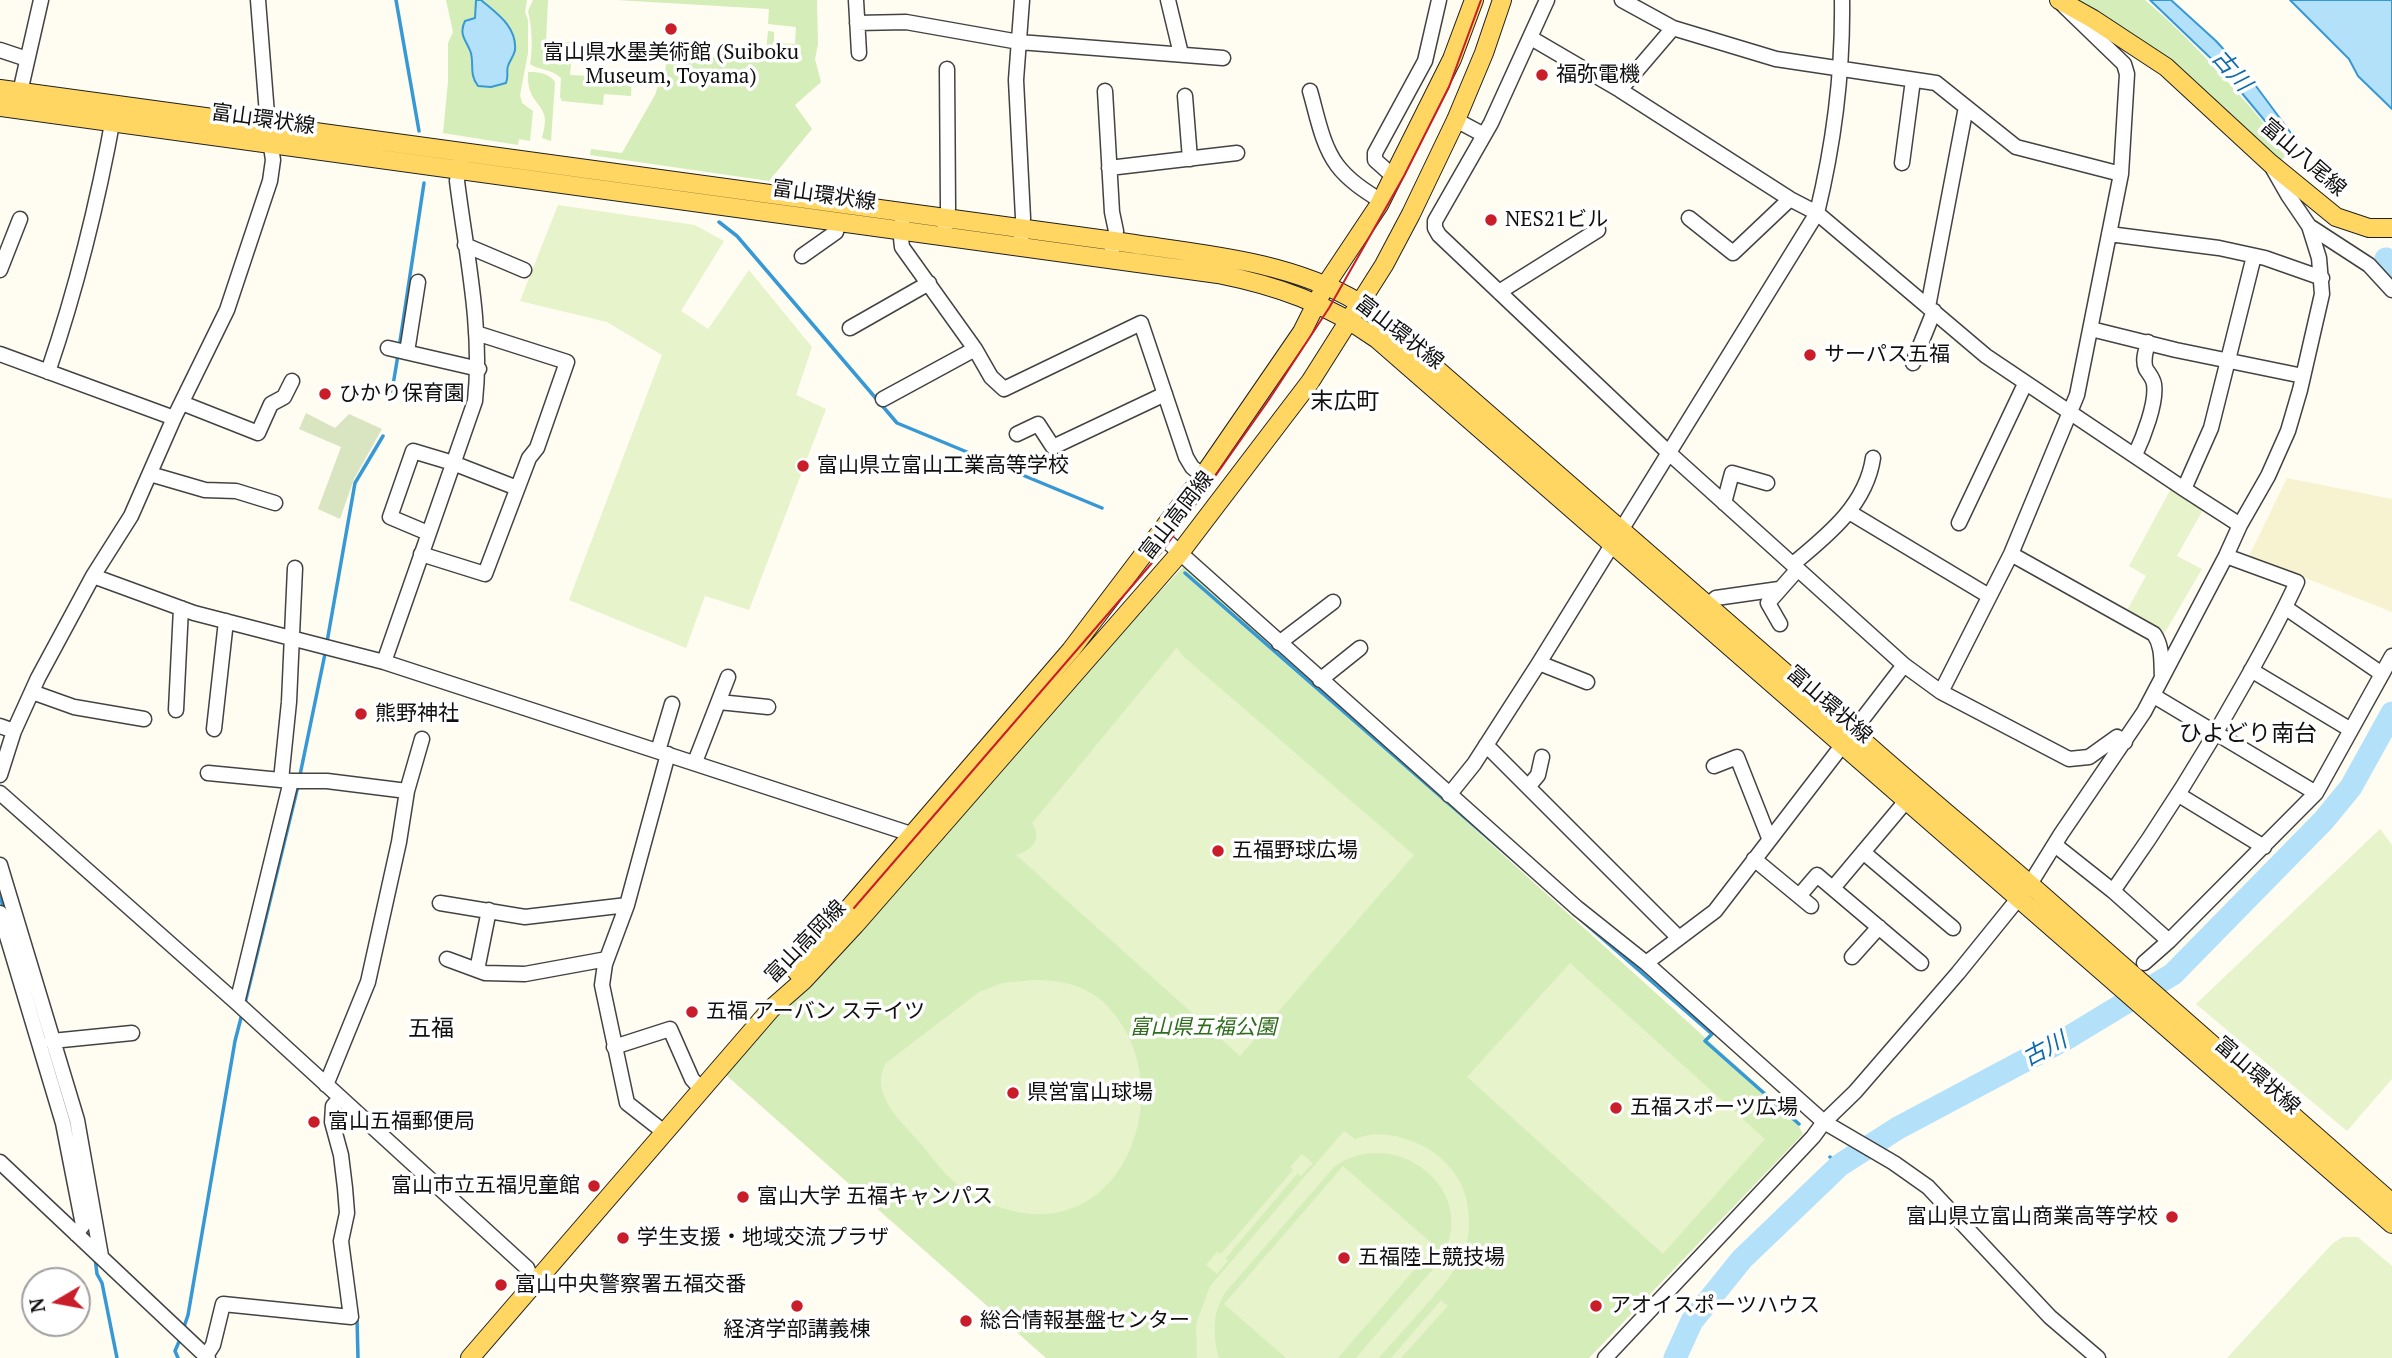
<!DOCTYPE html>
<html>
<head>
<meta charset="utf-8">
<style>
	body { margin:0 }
	#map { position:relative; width:2392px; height:1358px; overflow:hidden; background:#fffcf2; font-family:"PT Serif",serif }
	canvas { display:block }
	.north { position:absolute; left:21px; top:1267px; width:70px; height:70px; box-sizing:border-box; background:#fff; border:2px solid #9f9f9f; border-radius:50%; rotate:260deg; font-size:19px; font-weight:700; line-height:28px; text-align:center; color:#101010 }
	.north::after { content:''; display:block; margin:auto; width:24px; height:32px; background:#c91e2a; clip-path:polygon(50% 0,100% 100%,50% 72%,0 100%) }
</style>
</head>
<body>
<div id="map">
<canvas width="2392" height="1358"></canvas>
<div class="north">N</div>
</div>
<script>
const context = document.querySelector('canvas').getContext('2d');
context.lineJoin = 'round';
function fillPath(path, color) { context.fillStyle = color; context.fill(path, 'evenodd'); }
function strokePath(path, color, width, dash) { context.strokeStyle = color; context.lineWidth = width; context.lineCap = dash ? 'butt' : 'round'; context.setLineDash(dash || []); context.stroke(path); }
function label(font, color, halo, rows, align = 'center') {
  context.font = font + ' "PT Serif","Noto Sans JP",serif'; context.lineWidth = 7; context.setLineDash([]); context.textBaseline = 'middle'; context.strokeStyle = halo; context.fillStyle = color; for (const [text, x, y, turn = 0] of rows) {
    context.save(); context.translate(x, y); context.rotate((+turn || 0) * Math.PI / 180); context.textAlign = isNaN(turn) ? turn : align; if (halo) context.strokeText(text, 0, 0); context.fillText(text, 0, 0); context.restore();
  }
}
fillPath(new Path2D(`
	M2287,478L2392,499V612L2249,556Z`), '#f7f3d0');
fillPath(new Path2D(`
	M446,0H527L525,12L528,20V53L520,95L522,103L533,111L530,141L519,139L518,145L443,133L448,82V43L453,32Z
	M533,0H548L546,42H573L570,75L632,78L631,96L604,94L603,105L562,101L560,97L561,78C550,68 540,71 530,64C533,48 532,27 528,11Z
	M616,0H817L818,44L815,59L821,82L795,105L812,129L769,181L590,155L591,149L622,153L655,95L658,86L664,84L667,54L740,59L741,50L766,52L768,31L774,32V43L795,44L796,27L768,24L769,9Z
	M2071,0H2145C2199,46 2244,99 2289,153L2280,161Z
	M528,72C539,72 549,73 555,82L551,141L542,138C543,133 545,126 545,120C544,102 526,102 528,72Z
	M1184,566L1795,1119L1803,1134L1589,1358H1046L726,1075C871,899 1028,733 1184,566Z`), '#d5edb9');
fillPath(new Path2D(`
	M306,413L335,428L349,414L382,429L354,479L340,519L318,509L341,447L299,429Z`), '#d9e4c1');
fillPath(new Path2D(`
	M558,205L695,225L724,241L681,311L708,329L749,270L812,347L796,395L826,409L749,610L705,596L686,648L569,600L662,355L607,322L520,301Z
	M2173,485L2204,508L2177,556L2202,569L2164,634L2126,612L2146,576L2129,566Z
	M1177,647L1183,656L1414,855L1240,1056L1016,855C1032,850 1043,840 1032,823Z
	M2380,829L2392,845V1079L2347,1131L2196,1004Z
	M1570,963L1765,1139L1663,1254L1467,1077Z
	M1033,980C1052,980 1072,982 1089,992C1103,999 1114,1012 1122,1025C1171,1102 1123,1228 1023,1213C997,1209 972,1197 952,1180C940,1169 931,1156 921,1144C902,1122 868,1094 886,1063L979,992L1002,983Z
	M1344,1131L1355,1139C1378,1129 1405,1136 1427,1148C1444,1158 1461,1177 1466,1197C1477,1247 1457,1270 1425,1306C1410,1323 1394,1341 1379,1358H1356C1374,1336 1393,1315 1412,1293C1424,1279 1440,1264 1447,1246C1472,1181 1389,1126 1334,1167L1225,1293C1212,1313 1213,1336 1219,1358H1197L1196,1324L1210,1286Z
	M1302,1154L1313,1163L1301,1176L1297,1174L1226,1258L1228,1261L1217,1274L1206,1265L1217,1252L1221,1254L1293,1170L1290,1167Z
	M1343,1166L1435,1246L1338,1358H1286L1224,1304Z
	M2343,1237H2358L2392,1266V1358H2227L2333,1243Z
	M1441,1300L1448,1306L1401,1358H1391Z`), '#e6f3cb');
const water = new Path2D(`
	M476,0H481C496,13 517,26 515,50C514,56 510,60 508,66C506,71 509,76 506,83L491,87L478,86C469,74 474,66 471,53C467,41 458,35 465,21L475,18Z
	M2150,0H2171L2216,41L2250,78L2299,144L2290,151L2221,68Z
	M2290,0H2392V109L2358,76L2349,59Z`);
fillPath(water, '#b4e1fa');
strokePath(water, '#3699d5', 2);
strokePath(new Path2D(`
	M396,0L419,131
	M719,222L737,236L897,423L1102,508
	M399,348L424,183
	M392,391L398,355
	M1185,573L1527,872
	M327,642L355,483L383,436
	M300,775L326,649
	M0,897L4,909
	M1580,919L1712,1034L1705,1041L1799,1124
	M245,1003L298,786
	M1830,1157L1840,1165
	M95,1258L97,1274L102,1283L117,1358
	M357,1318L358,1358
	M183,1330L188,1315L235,1041L242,1014
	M178,1358L175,1351L181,1337`), '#3699d5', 3.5);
strokePath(new Path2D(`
	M2386,259L2392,267
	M1675,1358L1692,1321L1742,1259L1840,1165L1898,1128L2069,1037L2173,974L2324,820L2351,787L2392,713`), '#b4e1fa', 23);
const minor = new Path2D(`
	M856,0L859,53
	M1168,0L1181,54
	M1547,0L1491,123L1435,221V228L1439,235L1669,453L1904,665L1941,692L2011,554L2077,395L2121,174L2127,74L2124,64L2064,6
	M857,23L906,22L1019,42L1223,58
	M1673,28L1776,59L1936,83L2016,147L2121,174
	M1531,38L1620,90L1790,199L1817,213L1986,356L2184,489L2240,525
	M0,50L27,59
	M1620,90L1673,28L1622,0
	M1105,91L1112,212L1116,231L1112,250
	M1310,91C1317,115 1322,145 1337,165C1348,180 1365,191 1381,201
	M1185,96L1190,159
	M18,101L41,0
	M1456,120L1484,135
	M1902,163L1913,80
	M1109,168L1237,153
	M1394,177L1375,160V153L1425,61L1439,0
	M1689,218L1733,253L1790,199
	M902,222L900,229L902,247L975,349L991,377L1004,389L1141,323L1186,457L1192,467L1203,476
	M2309,226L2369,265L2392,290
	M945,227L948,208L947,69
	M2109,234L2219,248L2265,258L2322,278
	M1021,238L1023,218L1016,80L1022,0
	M465,245L524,270
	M802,256L836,232L839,221
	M0,270L20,219
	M1499,292L1598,230
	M1928,307L1966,107
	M850,328L929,283
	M2091,329L2176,350L2303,376
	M388,348L479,369
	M407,352L418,282
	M0,354L174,418
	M1913,363L1934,311
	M48,372C77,287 98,202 114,113
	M883,399L975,349
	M182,403L258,433L271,404L284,397L292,381
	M1017,434L1038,424L1053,447L1165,394
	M2135,455C2143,438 2157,403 2154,384C2153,378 2149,374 2146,369C2142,360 2146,351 2148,342
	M150,474L205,490L236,491L275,503
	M2184,489L2211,428L2254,256
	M1724,503L1732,473L1767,483
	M1849,512L1989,596
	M1959,523L2025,384
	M428,533L390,517L413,451L453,463L517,488
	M1160,535L1577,908L1646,963L1824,1122L1894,1163L1928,1187L2050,1317L2098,1358
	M421,554L485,574L529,458L537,448L567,362L476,333
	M2011,554L2154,634C2163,647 2161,662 2162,677
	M1793,564C1828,535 1866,505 1873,458
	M93,576L194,613L384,662L911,834
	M1708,605L1716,598L1779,589
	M2286,608L2382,674
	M1780,624L1768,603L1798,569
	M1279,643L1333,602
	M384,662L475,401C483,329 466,253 457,181L461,159
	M1539,663L1587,682
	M2251,670L2351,730
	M1320,680L1360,648
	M32,692L74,707L144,719
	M1941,692L2069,759L2089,757L2117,737L2125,742
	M2154,696L2316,793
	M719,702L768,707
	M176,710L181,608
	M0,726L14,731
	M214,729L226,621
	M1486,745L1678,937
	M658,751L672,704
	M695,762L728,677
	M1714,766L1737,757L1769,838
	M208,773L291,781H327L407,791
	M0,775L14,731L38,678L93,576L131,516L174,418L227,310L270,181L273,160L268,127L258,0
	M281,780L289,702L295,568
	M1528,787L1538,775L1542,757
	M0,793L237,1003L527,1268L534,1284
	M1449,795L1474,764L1539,663L1817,213C1834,143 1843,72 1842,0
	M2179,795L2264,847
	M2055,845L2113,891L2169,941L2316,793L2392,656
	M1863,852L1953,928
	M1754,859L1811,906
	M0,865L77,1120L101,1256
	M1833,888L1906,801
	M2113,891C2162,822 2206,752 2247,678C2265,646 2282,615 2297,582L2226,556
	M1799,896L1817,875L1921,963
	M440,903L525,917L627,905
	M0,913L63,1123L83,1225L76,1234
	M1852,957L1879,927
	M447,959L485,973L525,974L607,959
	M1646,963L1715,911L1904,665
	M2144,963L2169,941
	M477,970L489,910
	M237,1003L291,781
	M52,1041L132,1033
	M614,1047L670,1029L692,1079L701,1089
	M326,1085L368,982L399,842L407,791L422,739
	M664,1132L627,1103L602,985L605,964L627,905L668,754
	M0,1162L208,1358
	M206,1356L213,1345L223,1304L351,1317L341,1241L347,1213L345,1188L341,1155L332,1122L333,1106L340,1098
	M1605,1358L1813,1137L1824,1122L1855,1092L1958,973L2030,884L2061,834L2144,712L2226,556L2240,525L2268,476L2288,431L2300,390L2322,294L2319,258L2309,226L2288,195L2272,167`);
const major = new Path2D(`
	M2059,0L2093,19L2166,67L2270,163L2336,217L2369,228H2392
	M0,89L1114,241C1196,254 1286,259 1358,302C1369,309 1378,318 1387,326L1852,731C1911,784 1973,835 2033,887C2153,992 2272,1098 2392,1203
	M0,107L1218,274C1278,286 1326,303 1377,339L2392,1224
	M797,972L843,915L1071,650L1203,476L1302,332L1325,286L1379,205L1452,59L1474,0
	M470,1358L771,1009L804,980L855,925L1179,554L1310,382L1384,265L1411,214L1456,120L1484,53L1502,0`);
strokePath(minor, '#434343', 17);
strokePath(major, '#212121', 20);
strokePath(minor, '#fff', 14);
strokePath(major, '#ffd662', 18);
strokePath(new Path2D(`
	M854,908L1164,549L1268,401L1329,308L1404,176L1449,87L1481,0`), '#c91e2a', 2);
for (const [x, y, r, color] of [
	[671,29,7,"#c91e2a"],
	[1542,75,7,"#c91e2a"],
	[1491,220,7,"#c91e2a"],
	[1810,355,7,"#c91e2a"],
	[325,394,7,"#c91e2a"],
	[803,466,7,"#c91e2a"],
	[361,714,7,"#c91e2a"],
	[1218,851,7,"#c91e2a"],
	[692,1012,7,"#c91e2a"],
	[1013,1093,7,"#c91e2a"],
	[1616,1108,7,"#c91e2a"],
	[314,1122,7,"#c91e2a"],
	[594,1186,7,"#c91e2a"],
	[743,1197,7,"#c91e2a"],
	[2172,1217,7,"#c91e2a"],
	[623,1238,7,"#c91e2a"],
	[1344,1258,7,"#c91e2a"],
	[501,1285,7,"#c91e2a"],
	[797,1306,7,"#c91e2a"],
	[1596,1306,7,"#c91e2a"],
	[966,1321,7,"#c91e2a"]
]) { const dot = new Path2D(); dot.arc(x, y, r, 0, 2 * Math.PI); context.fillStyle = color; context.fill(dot); strokePath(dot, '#fff', 2.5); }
label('21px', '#101010', '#fff', [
	["富山県水墨美術館 (Suiboku",671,53,"center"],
	["Museum, Toyama)",671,77,"center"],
	["福弥電機",1556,75],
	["NES21ビル",1505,220],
	["サーパス五福",1824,355],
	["ひかり保育園",339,394],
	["富山県立富山工業高等学校",817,466],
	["熊野神社",375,714],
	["五福野球広場",1232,851],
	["五福 アーバン ステイツ",706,1012],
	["県営富山球場",1027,1093],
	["五福スポーツ広場",1630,1108],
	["富山五福郵便局",328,1122],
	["富山市立五福児童館",580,1186,"right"],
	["富山大学 五福キャンパス",757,1197],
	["富山県立富山商業高等学校",2158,1217,"right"],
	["学生支援・地域交流プラザ",637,1238],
	["五福陸上競技場",1358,1258],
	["富山中央警察署五福交番",515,1285],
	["アオイスポーツハウス",1610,1306],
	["総合情報基盤センター",980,1321],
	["経済学部講義棟",797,1330,"center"]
], 'left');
label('21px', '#101010', '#fff', [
	["富山環状線",263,120,8],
	["富山八尾線",2303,158,41],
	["富山環状線",824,196,8],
	["富山環状線",1399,333,38],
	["富山高岡線",1177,516,-52],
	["富山環状線",1829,705,41],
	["富山高岡線",806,942,-46],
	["富山環状線",2257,1076,41]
]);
label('italic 21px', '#2d6d1b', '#fff', [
	["富山県五福公園",1203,1028]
]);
label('italic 23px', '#106aaa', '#fff', [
	["古川",2231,71,49],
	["古川",2045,1050,-28]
]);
label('23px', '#101010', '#fff', [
	["末広町",1345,402],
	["ひよどり南台",2248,734],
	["五福",431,1029]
]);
</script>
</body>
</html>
